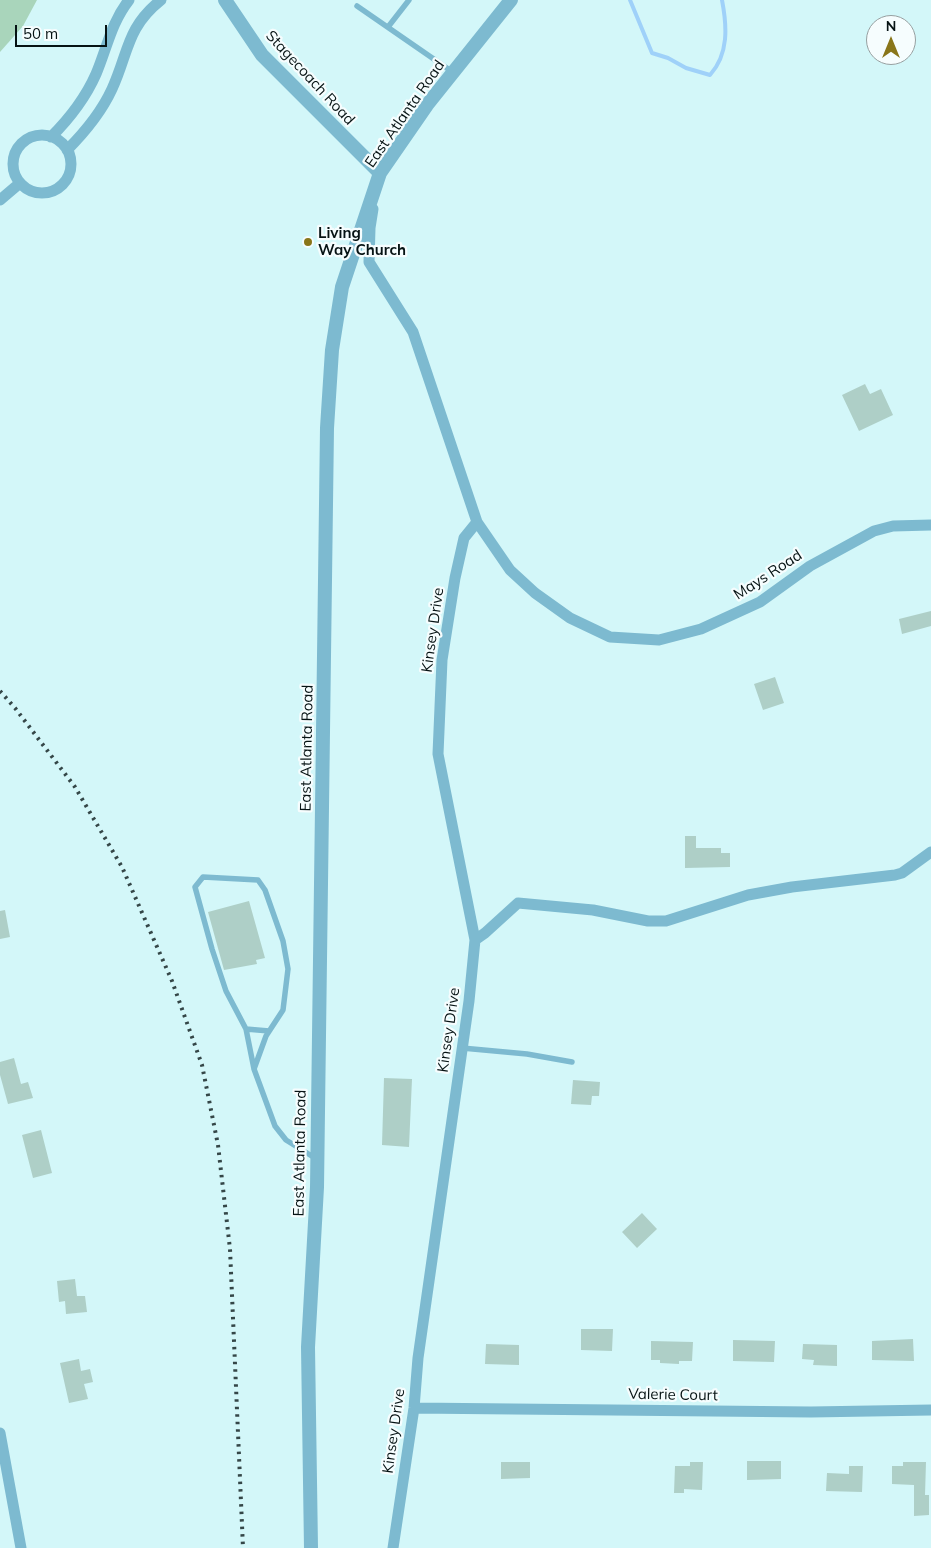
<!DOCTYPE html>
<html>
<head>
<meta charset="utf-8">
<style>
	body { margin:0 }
	#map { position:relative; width:931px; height:1548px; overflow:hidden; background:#d3f7f9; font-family:Mulish,sans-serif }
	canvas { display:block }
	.north { position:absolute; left:866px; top:15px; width:50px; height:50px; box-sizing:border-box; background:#f6fdfe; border:1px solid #969fa0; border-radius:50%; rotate:0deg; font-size:14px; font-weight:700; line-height:20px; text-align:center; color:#061314 }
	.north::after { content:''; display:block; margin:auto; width:18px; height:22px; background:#89761a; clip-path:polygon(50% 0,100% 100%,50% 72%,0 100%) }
	.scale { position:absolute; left:15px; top:25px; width:92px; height:22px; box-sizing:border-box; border:2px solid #061314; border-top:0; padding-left:6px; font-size:15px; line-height:18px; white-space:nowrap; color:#061314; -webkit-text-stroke:4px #f6fdfe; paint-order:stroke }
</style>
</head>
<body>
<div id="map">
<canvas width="931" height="1548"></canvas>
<div class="north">N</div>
<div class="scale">50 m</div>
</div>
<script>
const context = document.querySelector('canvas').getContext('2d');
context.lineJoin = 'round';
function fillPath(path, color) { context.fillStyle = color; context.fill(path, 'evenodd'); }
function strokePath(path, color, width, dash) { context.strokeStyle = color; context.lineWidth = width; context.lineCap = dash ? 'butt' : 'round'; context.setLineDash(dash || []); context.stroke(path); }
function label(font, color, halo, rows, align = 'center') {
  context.font = font + ' Mulish,sans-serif'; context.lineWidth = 4.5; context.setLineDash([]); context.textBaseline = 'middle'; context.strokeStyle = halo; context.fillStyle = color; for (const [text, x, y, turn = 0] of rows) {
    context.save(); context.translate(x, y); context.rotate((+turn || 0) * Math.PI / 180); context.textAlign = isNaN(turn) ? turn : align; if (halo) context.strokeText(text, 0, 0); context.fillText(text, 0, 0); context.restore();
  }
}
fillPath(new Path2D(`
	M0,0H37L23,26L0,52Z`), '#a9d5bb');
strokePath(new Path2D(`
	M630,0L652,53L668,58L686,68L710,75C729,54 727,26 722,0`), '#9fd1f9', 4);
fillPath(new Path2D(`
	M865,384L870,394L881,389L893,415L859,431L842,395Z
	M931,611V626L902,634L899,619Z
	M775,677L784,703L763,710L754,684Z
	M685,836H696V848H721V853H730V867L685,868Z
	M249,901L265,958L256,960L257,964L224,970L208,912Z
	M5,910L10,937L0,939V911Z
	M14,1058L21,1084L28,1082L33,1098L8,1104L0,1075V1062Z
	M384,1078L412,1079L409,1147L382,1145Z
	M573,1080L600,1082L599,1096H592L591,1105L571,1104Z
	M41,1130L52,1173L33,1178L22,1135Z
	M642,1213L657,1229L637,1248L622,1232Z
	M75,1279L77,1296H85L87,1312L66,1314L65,1301L59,1302L57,1281Z
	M581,1329H613L612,1351L581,1350Z
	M913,1339L914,1361L872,1360V1341Z
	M733,1340L775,1341L774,1362L733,1361Z
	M651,1341L693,1342L692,1361H679V1364L660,1363V1360H651Z
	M486,1344L519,1345V1365L485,1364Z
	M803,1344L837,1345V1366L813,1365L814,1360L802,1359Z
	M79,1359L81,1371L90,1369L93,1382L84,1384L88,1399L69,1403L60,1363Z
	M747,1461H781V1479L747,1480Z
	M501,1462H530V1478L501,1479Z
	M690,1462H703L702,1490L684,1489V1493H674L675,1466H690Z
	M903,1462H926L925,1495H929V1515L914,1516V1485L892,1484V1466H903Z
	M849,1466H863L862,1492L826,1491L827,1473L849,1474Z`), '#aecfc7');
strokePath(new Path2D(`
	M357,6L454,73
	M388,27L409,0
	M246,1029L269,1031
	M462,1048L527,1054L572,1062
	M254,1069L266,1036L283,1010L288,969L283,941L265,890L258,880L203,877L195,887L212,949L226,991L246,1029L254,1069L275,1126L286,1140L315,1158`), '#7dbad0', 5.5);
strokePath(new Path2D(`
	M13 164a29 29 0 1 1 58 0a29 29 0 1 1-58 0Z
	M51,137C70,118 85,99 96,74C107,48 111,23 129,0
	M67,150C85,132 101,113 112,89C129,52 126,28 161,0
	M0,200L20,183
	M373,209L370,228L369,262L413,332L477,522L510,570L535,593L570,618L610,637L659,640L701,629L760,602L810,566L874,531L893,526L931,525
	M475,940L485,933L518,903L593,910L648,921H666L748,895L792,887L895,875L902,873L931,852
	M414,1408L811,1412L931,1410
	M0,1433L21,1548
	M393,1548L414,1408L418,1358L469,1001L475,940L438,754L442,660L455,578L464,538L477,522`), '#7dbad0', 11);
strokePath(new Path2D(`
	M225,0L262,55L380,173
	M311,1548L308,1347L317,1187L327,428L332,350L342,287L380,173L427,105L511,0`), '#7dbad0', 14);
strokePath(new Path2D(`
	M0,691L15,708L75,787L122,867L172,981L202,1065L218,1145L230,1249L243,1548`), '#344647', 4, [2.5, 5]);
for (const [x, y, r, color] of [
	[308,242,5,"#89761a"]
]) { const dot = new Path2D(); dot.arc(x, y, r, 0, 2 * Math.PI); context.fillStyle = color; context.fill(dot); strokePath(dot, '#f6fdfe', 2); }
label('15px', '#061314', '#f6fdfe', [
	["Stagecoach Road",310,78,47],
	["East Atlanta Road",405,114,-55],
	["Mays Road",768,575,-33],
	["Kinsey Drive",433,630,-82],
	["East Atlanta Road",307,748,-89],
	["Kinsey Drive",449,1030,-82],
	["East Atlanta Road",300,1153,-89],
	["Valerie Court",673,1395,1],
	["Kinsey Drive",394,1431,-82]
]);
label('bold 15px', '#061314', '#f6fdfe', [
	["Living",318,233],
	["Way Church",318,250]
], 'left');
</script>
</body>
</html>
